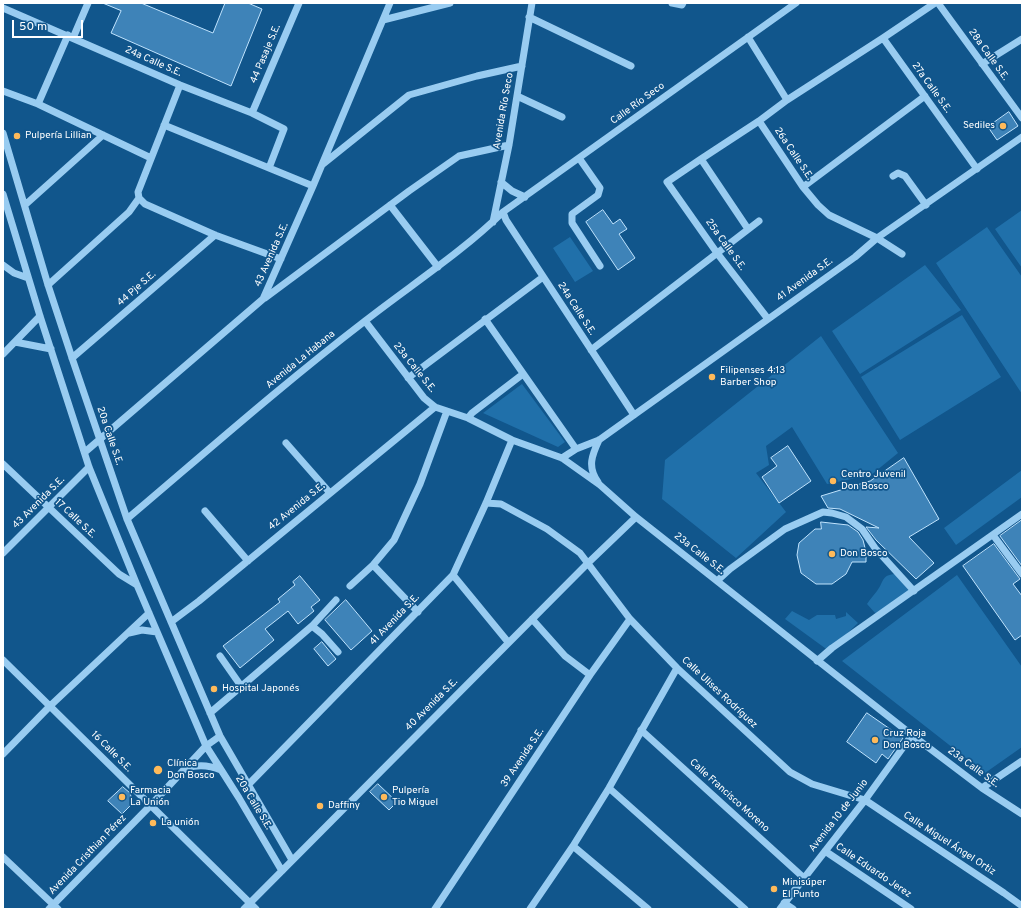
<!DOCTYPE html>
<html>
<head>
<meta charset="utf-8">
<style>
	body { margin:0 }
	#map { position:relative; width:1025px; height:912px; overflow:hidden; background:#11568c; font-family:Overpass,sans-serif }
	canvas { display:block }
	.frame { position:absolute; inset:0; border:4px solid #fff; pointer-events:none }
	.scale { position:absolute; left:12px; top:20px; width:71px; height:18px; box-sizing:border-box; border:2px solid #fff; border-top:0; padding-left:5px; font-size:12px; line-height:14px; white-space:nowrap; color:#fff; -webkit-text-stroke:3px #11568c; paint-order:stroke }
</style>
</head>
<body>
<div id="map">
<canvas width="1025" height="912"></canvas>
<div class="frame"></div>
<div class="scale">50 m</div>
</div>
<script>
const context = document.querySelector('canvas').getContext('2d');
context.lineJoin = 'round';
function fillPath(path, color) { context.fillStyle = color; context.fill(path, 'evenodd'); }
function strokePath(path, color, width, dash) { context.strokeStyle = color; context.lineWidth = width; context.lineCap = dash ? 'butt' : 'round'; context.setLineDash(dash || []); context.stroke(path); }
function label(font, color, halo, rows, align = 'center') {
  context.font = font + ' Overpass,sans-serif'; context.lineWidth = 3.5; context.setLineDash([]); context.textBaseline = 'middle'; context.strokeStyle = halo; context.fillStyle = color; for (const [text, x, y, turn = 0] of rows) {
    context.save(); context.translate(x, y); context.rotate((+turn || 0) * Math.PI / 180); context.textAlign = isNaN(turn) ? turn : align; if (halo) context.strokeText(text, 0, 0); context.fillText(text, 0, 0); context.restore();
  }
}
fillPath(new Path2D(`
	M1022,210V268L995,229Z
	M987,227L1022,277V394L936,263Z
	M570,237L593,271L575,282L553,248Z
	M925,265L961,310L860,374L832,331Z
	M962,315L1001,377L900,440L861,377Z
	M821,336L898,453L871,475L827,484L792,427L766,446L769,465L756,473L786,512L736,558L662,499L665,460Z
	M522,384L565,442L558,447L483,413Z
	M1022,470V497L956,545L944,528Z
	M895,574L909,591L876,614L867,604C870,599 874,595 877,591C884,582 881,575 895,574Z
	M957,575L1022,667V747L985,773L842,661Z
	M792,611L809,620L817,615H835L836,619L846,616V612L858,623L829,651L785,619Z`), '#2070aa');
const building = new Path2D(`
	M103,3H141L213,33L225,3H248L262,9L231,86L111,33L121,11Z
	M1009,112L1018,126L997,140L988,127Z
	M603,210L613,224L620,219L627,229L619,234L635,258L618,270L586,222Z
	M788,446L811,481L779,503L762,477L777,466L771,458Z
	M904,458L939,519L909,537L934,563L916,579L876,540L866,527L879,528L840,509L828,508L821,496L870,481Z
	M1022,520V566L1000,536Z
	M821,522L848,525L858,532L863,540L866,552V562H852L846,574L832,584H816L801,573L797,555L799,543L815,529H821Z
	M994,544L1020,579L1013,584L1022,596V635L1015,640L963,566Z
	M300,576L320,600L311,607L314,611L298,624L288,611L265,629L274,640L240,668L223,646L280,602L278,599L295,585L293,582Z
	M346,600L372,631L351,650L325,620Z
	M322,642L336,659L328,666L314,649Z
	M867,713L903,738L888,759L882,754L876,763L847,742Z
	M378,784L397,802L389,810L370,792Z
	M123,787L130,793L133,803L122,814L108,801Z`);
fillPath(building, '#3e83b8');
strokePath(building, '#c0e3fd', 1);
strokePath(new Path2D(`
	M672,3L682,5L683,3
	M938,3L1022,118
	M3,8L180,85L252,113L284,129L269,168
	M529,17L631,66
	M383,20L450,3
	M748,37L787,100L759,121L803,187L818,205L829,215L877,238L902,254
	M73,38L88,3
	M883,38L977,169
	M982,64L1022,39
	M3,91L38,104L151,158
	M517,96L562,117
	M787,100L883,38L935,3
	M38,104L68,35
	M252,113L299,3
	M759,121L701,159L667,182L717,253L768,319
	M164,125L313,186
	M3,133L48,285L72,358L127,519L220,736L292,860
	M579,158L600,188L598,195L572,214V223L600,266
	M701,159L748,229
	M323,164L409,95L477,76L522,66
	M893,176L898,173L905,176L926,205
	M501,182L512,191L525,197
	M803,187L925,96
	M3,194L40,316L89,467L137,585L206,746L239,798L282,871
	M139,198L145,204L215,235L281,259
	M25,205L103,135
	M390,205L438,267
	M503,212L506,220L634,415
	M493,222L509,145L532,3
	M3,265L14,273L28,278
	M48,285L129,212L139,198L138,192L180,85
	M265,298L409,191L459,156L509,145
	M485,319L576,449
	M365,321L424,398L435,407L468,418L512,440L562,458L600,485L636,517L912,735L982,788L1022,814
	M15,342L51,349
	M591,350L759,221
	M3,354L40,316
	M72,358L215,235
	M408,378L543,277
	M468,418L472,413L523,374
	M286,443L330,493
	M85,452L263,299L313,186L390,3
	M562,458L576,449L599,440L855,257L877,238L1022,137
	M3,464L119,574L137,585
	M598,482C587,467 592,455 599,440
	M486,503L501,504L547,529L580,553L630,619L677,668L790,772L812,784L865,800L1004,893L1022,906
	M205,511L248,561
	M127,519C206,452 283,384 365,321C411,285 461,253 503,212L796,3
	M993,535L1022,574
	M3,553L89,467
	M373,565L418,612
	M453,575L508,642
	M717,581L730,569L785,529L823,512L832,513L846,517L862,529L875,548L914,591
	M350,586L373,565L394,540L420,484L447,411
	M532,619L565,656L590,675
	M171,622L199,601L435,407
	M312,626L322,634L338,652
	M129,633L142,630L157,632
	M220,656L241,686
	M3,660L256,909
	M817,661L832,648L1022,514
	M210,713L291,644L312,626L336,600
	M641,730L804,878
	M3,754L50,706L149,613
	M187,768C199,764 209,765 221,770
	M248,785L453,575L486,503L512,440
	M609,788L745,909
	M982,788L1022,761
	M573,846L648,909
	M825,851L911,909
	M3,857L58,909
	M784,903L793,909
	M49,909L150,806L206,746L220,736
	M244,909L587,564L636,517
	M435,909L590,675L630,619
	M530,909L573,846L609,788L677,668
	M780,909L865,800L912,735`), '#99ccf1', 7);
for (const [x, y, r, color] of [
	[1003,126,4,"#ffba5a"],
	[17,136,4,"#ffba5a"],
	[712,377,4,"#ffba5a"],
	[833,481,4,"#ffba5a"],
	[832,554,4,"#ffba5a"],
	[214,689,4,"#ffba5a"],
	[875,740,4,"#ffba5a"],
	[158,770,5,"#ffba5a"],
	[122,797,4,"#ffba5a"],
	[384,797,4,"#ffba5a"],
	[320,806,4,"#ffba5a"],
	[153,823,4,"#ffba5a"],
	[774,889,4,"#ffba5a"]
]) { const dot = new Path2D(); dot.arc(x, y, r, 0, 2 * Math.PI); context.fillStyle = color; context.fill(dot); strokePath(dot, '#11568c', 1.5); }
label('10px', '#fff', '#11568c', [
	["44 Pasaje S.E.",266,54,-67],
	["28a Calle S.E.",988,55,54],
	["24a Calle S.E.",153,62,24],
	["27a Calle S.E.",931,88,54],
	["Calle Río Seco",638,104,-36],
	["Avenida Río Seco",504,111,-80],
	["26a Calle S.E.",793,154,56],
	["25a Calle S.E.",725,245,54],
	["43 Avenida S.E.",272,255,-66],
	["41 Avenida S.E.",805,280,-36],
	["44 Pje S.E.",137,289,-41],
	["24a Calle S.E.",576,309,57],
	["Avenida La Habana",301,360,-39],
	["23a Calle S.E.",414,368,51],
	["20a Calle S.E.",109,436,71],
	["43 Avenida S.E.",39,503,-45],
	["42 Avenida S.E.",297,507,-39],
	["17 Calle S.E.",75,519,43],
	["23a Calle S.E.",699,554,38],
	["41 Avenida S.E.",395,620,-46],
	["Calle Ulises Rodríguez",719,693,43],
	["40 Avenida S.E.",432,705,-45],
	["16 Calle S.E.",111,752,45],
	["39 Avenida S.E.",523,758,-56],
	["23a Calle S.E.",973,768,36],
	["Calle Francisco Moreno",729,796,42],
	["20a Calle S.E.",253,803,59],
	["Avenida 10 de Junio",839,816,-52],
	["Calle Miguel Ángel Ortiz",949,844,33],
	["Avenida Cristhian Pérez",88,855,-46],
	["Calle Eduardo Jerez",873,871,34]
]);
label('10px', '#fff', '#11568c', [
	["Sediles",995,126,"right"],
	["Pulpería Lillian",25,136],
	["Filipenses 4:13",720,371],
	["Barber Shop",720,383],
	["Centro Juvenil",841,475],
	["Don Bosco",841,487],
	["Don Bosco",840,554],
	["Hospital Japonés",222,689],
	["Cruz Roja",883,734],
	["Don Bosco",883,746],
	["Clínica",167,764],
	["Don Bosco",167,776],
	["Farmacia",130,791],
	["La Unión",130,803],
	["Pulpería",392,791],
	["Tio Miguel",392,803],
	["Daffiny",328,806],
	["La unión",161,823],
	["Minisúper",782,883],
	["El Punto",782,895]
], 'left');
</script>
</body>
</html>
